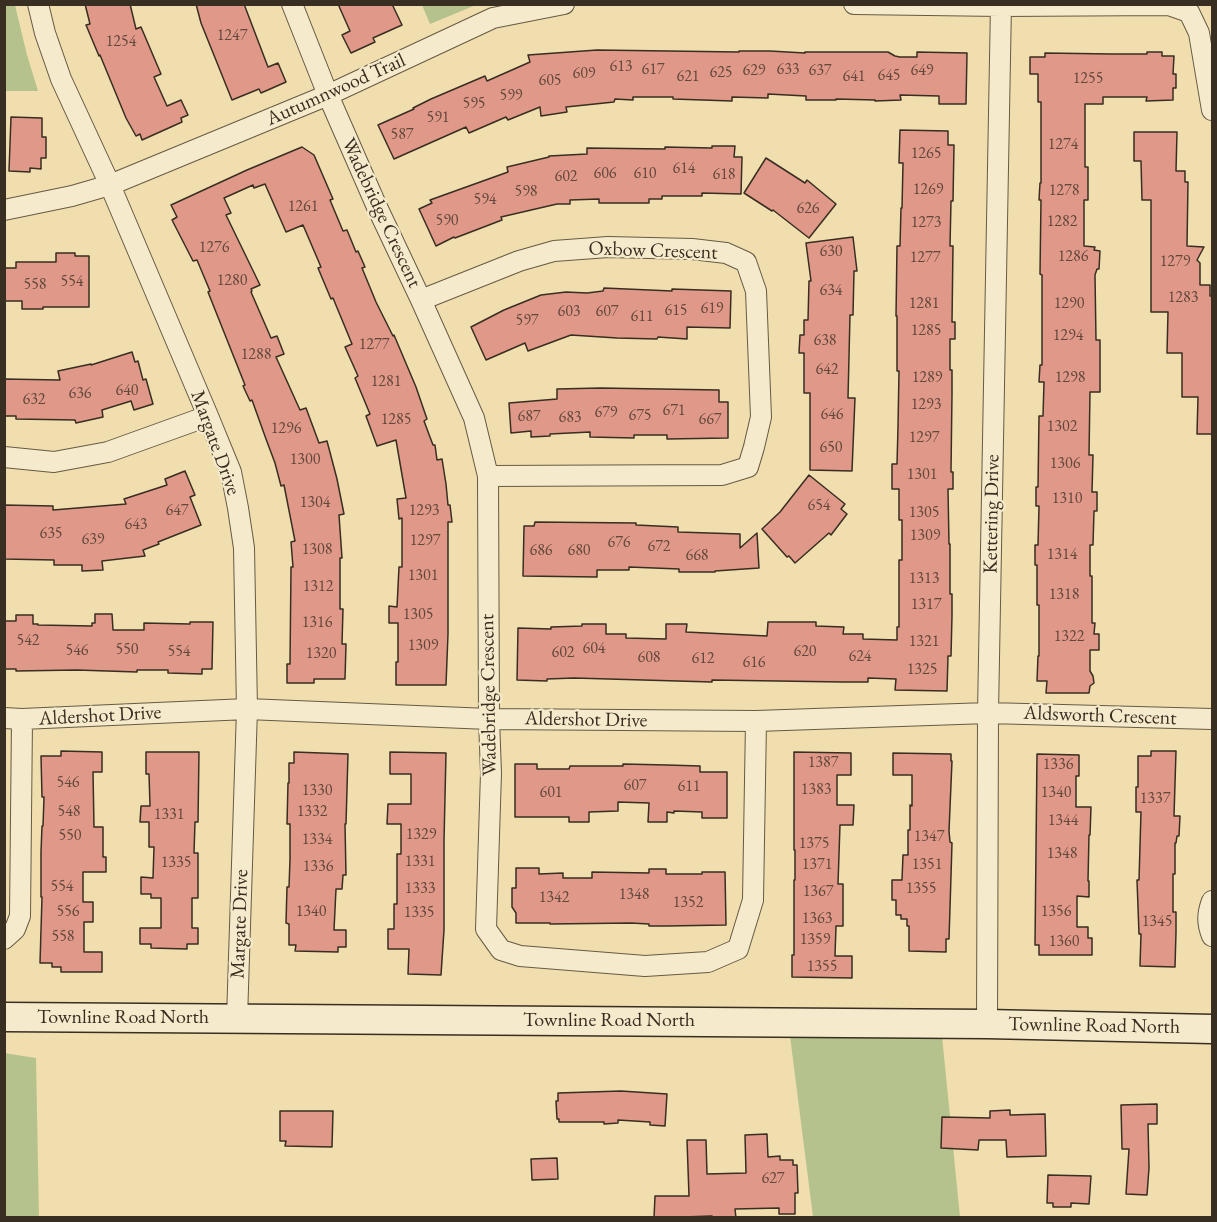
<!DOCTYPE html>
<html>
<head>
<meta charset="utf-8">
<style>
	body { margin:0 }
	#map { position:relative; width:1217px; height:1222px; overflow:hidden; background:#f0deaf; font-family:"EB Garamond",serif }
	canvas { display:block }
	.frame { position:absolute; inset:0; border:6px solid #382e21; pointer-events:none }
</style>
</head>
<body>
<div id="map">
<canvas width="1217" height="1222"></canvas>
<div class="frame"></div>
</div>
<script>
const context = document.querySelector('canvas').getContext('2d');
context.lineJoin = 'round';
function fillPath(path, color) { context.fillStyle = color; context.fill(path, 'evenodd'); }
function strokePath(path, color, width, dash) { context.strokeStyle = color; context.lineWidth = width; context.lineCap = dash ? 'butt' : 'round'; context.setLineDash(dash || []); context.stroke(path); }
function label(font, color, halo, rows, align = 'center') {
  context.font = font + ' "EB Garamond",serif'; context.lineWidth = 4.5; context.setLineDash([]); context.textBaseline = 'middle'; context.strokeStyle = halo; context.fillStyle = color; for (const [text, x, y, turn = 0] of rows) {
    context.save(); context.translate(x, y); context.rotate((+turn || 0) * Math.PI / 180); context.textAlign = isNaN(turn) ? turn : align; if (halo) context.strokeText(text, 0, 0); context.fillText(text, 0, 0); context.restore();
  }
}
fillPath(new Path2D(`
	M5,4L15,5L27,55L38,91H5Z
	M422,5H476L430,24Z
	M790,1036H942L960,1217H813Z
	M4,1053L36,1058L39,1217H5Z`), '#b6c28d');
const building = new Path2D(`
	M85,4H130L136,29L141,27L161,74L154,77L167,106L181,100L188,115L181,118L182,122L142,140L140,134L136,136L126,118L100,55L99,56L86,25L90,24Z
	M196,4H244L268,67L278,63L286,82L261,93L259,89L232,100L201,23Z
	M338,4H392L402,25L373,38L375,42L351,53L342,35L350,31Z
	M597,50L739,52V51H770L805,53V52H888L895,56L900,57H917V52L967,53L966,104H939V96L900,95L901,100L875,101V100L836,99V100H806V96L768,94V98L732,97V101L673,99V97H633V100L615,99L614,102L566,107L567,112L541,116L540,107L508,120L506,117L469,133L466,127L394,159L378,125L414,109L413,108L431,99L485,76L487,81L530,62L528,55Z
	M1147,52H1162V56H1174L1173,74H1176V88H1173V100L1146,101L1147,97H1103V104H1085V167H1088V200H1084V246L1095,247L1094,250L1100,251L1099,269H1097L1095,275L1096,340H1100V392H1090L1089,455H1093L1092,492H1097V511H1094L1093,545H1090V576H1092V623H1095L1094,634H1099V650H1090V671L1093,676L1094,683L1090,686L1089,693H1046L1047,681H1037L1038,656H1039V605H1037V565H1035V545H1038L1039,506H1036V487H1038L1039,416H1043L1044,382H1039L1040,365H1042V275L1040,274L1041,200H1039L1040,183H1041V102H1038V74H1030V57H1045V53L1112,54H1147Z
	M11,117L42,118V137H46V158H41V169L30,168V172L9,171Z
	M900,130L948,131V145H954L953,201H951L950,246H953L952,322H955V339H950V370H952V394L951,472H953V489H948L949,544H950V594H952V616L951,656H948L947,691L895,690L896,679L868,678V682H843L712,680V682L574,678L547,679V681L517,680L518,628L551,629V627L582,626V624H606V634H626V638L666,639V624H687L686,632L767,636L768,622H816V626L844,627L843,634H863V639L897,640V627H899V560H902V520H899V489H892V464H897L898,427L899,371H897V316H896L897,246H900L901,208H902L903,163H899Z
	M1134,132H1177L1176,171H1185V182H1188L1187,246L1204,247L1197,260L1200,263V285H1210V296H1212V434H1197L1198,397H1182V353H1167L1168,312H1151V200H1142L1141,161H1134Z
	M712,146H735L734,157H742L741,194L702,193V196H662V199H649V203H599V199L570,200V204H557L501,217L502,220L455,238L454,237L436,246L419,209L432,203L430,200L508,172L507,167L549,157V156L587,154V148L665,149V147L712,148Z
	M302,147L314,155L333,199L330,200L343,231L347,230L356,252L358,251L365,267L362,268L376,302L393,336L394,335L416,387L427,419L424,421L433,445H435L437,460L442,459L446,484L448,505H450L452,522H448V634L446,685H396V662H398V623H389V606L397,607L399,567H402V518L399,519L397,499L406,498L396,440L377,446L366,416L370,414L355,378L358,376L345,347L352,344L333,298L331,299L318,268L321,267L303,225L286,232L265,184L254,188L253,185L224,198L231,213L226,215L260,285L251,289L252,291L251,292L271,338L277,336L284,354L276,357L300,410L306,408L319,443L327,441L337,479L344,514L339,515L342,558H340V609H343L342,644H346L345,679H314V683H287V664H290L291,567H293L291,542L295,541L284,485L281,486L275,463L266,439L252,400L250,401L243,386L245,385L208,292L210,291L197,260L193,261L172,220L177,217L171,205L247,170Z
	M766,158L805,183L807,180L836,204L809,238L773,210L772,211L744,193Z
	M853,237L857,271H854L853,315H850L848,398H855L852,471L810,470V393H804V353H799L800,335H804V320H808L809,281H811L806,243Z
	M56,253H75V256H89V307H43V309H22V301H4V268H16V262H56Z
	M604,288L672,291V289L731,291L730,328L687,327V339L658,337L657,339L617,338L571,335L528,351L525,343L486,360L471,327L504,310L541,295L566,292L587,293L603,291Z
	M132,352L135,362L138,361L143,380L146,379L153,404L134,410L131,401L102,410L103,417L76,423L75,420L16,419V416H4V379L60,380L58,371L91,364V365Z
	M601,388L719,390V402H728V438L667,439V435H634V438L590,437V432L550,434V436L531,437V431L511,433L509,403L557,399V389Z
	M185,471L195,495L190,497L201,525L158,542L159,544L143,550L145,556L102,561L103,570L82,571V565H54V560L4,559V505L53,506V510L126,504L124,499L167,485L165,479Z
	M809,475L845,504L841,509L847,514L831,535L829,533L795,563L789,556L787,557L762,529L780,512Z
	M535,522L636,523V525L678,527V532L740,534V548L757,533L759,568L715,571V572H679V569L629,567V570H597V577L523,576L524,526H534Z
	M95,614H112L113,630H144V623L190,624V622H213L212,669H202V674L168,673V670H137V672L77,670L16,671V669H4V621H16V615H33V624H38V625L92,626V623H95Z
	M61,751L102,752V772H93L94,827H103V857H106V872H83V902H93V922H84V952H102V972H61V967H52V963H40L42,897H41V852L42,826H43L44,797H42L41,756H61Z
	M1151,751H1176L1174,816H1180L1179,836H1177L1176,843H1175V874H1173V912H1176V932L1175,967L1140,966L1141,934H1139L1137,880H1139L1141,812H1136V787H1138V756H1151Z
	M146,752H199L198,822H195L194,853H198V898H192V928H198V944H187V949L151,948V944H140V928H161V898H151V894H141V877L153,878L154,847H149V822H140L141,806H150L149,774H146Z
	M294,752L348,754L346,824H345L346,875H343L342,889H336L334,930H346V947H338V952L295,951L296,945H289V924L286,923L287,887H289L290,859V824H287L288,783H289V763H294Z
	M390,752L446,753L444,841V930L441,975L408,974L409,949H388V929H394V904H397V854H401V824H387L388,804H411V774H390Z
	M794,752L851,753V775H837V805H854L853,825H840L838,884H843V926H836L835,956H852V978L792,977V955H794V880H795V850H794Z
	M893,753L951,754V761H952L949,831L950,842L952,843L951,876L949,939H946V952L909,951V926H907V919H901V915H896V900H892V880H902L903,855H908V830H910V805L912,806V775H893Z
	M1037,754L1079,755V776H1076V807H1091L1090,835H1089L1088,881H1089V897L1077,896V927H1088V938H1092V955H1039V945H1035Z
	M515,764H537V769H569L570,766H623V764L667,765L700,766V772H727V818H702V812L674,811V813L667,812V822H648L649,803L618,802V811L589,812V822H569V817H515Z
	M516,868H539V874L563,873V878H592V872L649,873V869H666V874H702V872H725L726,925L667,926H649V924L631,923L550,924V923H516V913L512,907V888H516Z
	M621,1091L667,1094L665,1126L650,1125V1122L618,1120V1123L604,1124V1122H559V1119H557L556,1101H558V1093Z
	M1157,1104V1124H1148L1149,1168L1147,1195L1126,1194L1129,1149H1122L1121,1105Z
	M1010,1110V1115L1045,1114L1046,1156L1007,1157L1006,1140H979L978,1150L941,1148L942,1117L990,1118V1111Z
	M280,1111H333L332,1147L285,1146L286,1141H280Z
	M767,1134L768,1157L780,1156V1160H793V1165H797L798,1193H795V1214H779V1208L735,1209L736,1218H712V1216L654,1218L655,1196H689L687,1140H706L707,1174L746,1173L745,1135Z
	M557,1158L558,1179L532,1180L531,1159Z
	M1048,1175L1091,1176L1089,1204L1071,1203V1207H1053V1203H1047Z`);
fillPath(building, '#e09889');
strokePath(building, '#382e21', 1.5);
const minor = new Path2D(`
	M38,4L45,33L61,79L110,185L208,416L231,472L238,508L244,548L247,709L237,1019
	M292,4L328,95L377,207L421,300L474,418L488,476L489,719L491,773L486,929L501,950L520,956L645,966L708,962L738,949L753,900L756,721
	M854,4L1001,6L1169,5L1189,12L1199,33L1212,110
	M4,210L72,196L110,185L328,95L493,18L564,4
	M421,300L519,261L554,251L608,247L692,249L726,253L746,262L756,291L761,417L754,447L748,467L722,475L488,476
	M4,457L54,462L108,452L208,416
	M4,718L22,719L247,709L489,719L756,721L988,713L1212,719
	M1212,901C1207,914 1207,923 1212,936
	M4,939L15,929L20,916L22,719
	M987,1024L988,713L1001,4`);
const secondary = new Path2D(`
	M4,1017L987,1024L1212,1029`);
strokePath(minor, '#665a44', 22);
strokePath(secondary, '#382e21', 31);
strokePath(minor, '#f5eacb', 20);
strokePath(secondary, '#f5eacb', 28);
label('16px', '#62483b', null, [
	["1247",232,36],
	["1254",121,42],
	["613",621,67],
	["617",653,70],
	["633",788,70],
	["629",754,71],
	["637",820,71],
	["649",922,71],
	["625",721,73],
	["609",584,74],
	["645",889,76],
	["621",688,77],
	["641",854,77],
	["1255",1088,79],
	["605",550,81],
	["599",511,96],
	["595",474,104],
	["591",438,118],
	["587",402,135],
	["1274",1063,145],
	["1265",926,154],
	["614",684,169],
	["606",605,174],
	["610",645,174],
	["618",724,175],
	["602",566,177],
	["1269",928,190],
	["1278",1064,191],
	["598",526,192],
	["594",485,200],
	["1261",303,207],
	["626",808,209],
	["590",447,221],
	["1282",1062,222],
	["1273",926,223],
	["1276",214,248],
	["630",831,252],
	["1286",1073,257],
	["1277",925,258],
	["1279",1175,262],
	["1280",232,281],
	["554",72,282],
	["558",35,285],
	["634",831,291],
	["1283",1183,298],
	["1281",924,304],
	["1290",1069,304],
	["619",712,309],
	["615",676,311],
	["603",569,312],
	["607",607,312],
	["611",642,317],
	["597",527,321],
	["1285",926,331],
	["1294",1068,336],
	["638",825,341],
	["1277",374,345],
	["1288",256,355],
	["642",827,370],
	["1289",927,378],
	["1298",1070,378],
	["1281",386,382],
	["640",127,391],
	["636",80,394],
	["632",34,400],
	["1293",926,405],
	["671",674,411],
	["679",606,413],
	["646",832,415],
	["675",640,416],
	["687",529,417],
	["683",570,418],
	["1285",396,420],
	["667",710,420],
	["1302",1062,427],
	["1296",286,429],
	["1297",924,438],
	["650",831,448],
	["1300",305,460],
	["1306",1065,464],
	["1301",922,475],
	["1310",1067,499],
	["1304",315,503],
	["654",819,506],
	["647",177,511],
	["1293",424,511],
	["1305",924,513],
	["643",136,525],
	["635",51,534],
	["1309",925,536],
	["639",93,540],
	["1297",425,541],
	["676",619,543],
	["672",659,547],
	["1308",317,550],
	["686",541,551],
	["680",579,551],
	["1314",1062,555],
	["668",697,556],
	["1301",423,576],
	["1313",924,579],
	["1312",318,587],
	["1318",1064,595],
	["1317",926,605],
	["1305",418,615],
	["1316",317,623],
	["1322",1069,637],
	["542",28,641],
	["1321",924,642],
	["1309",423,646],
	["604",594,649],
	["550",127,650],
	["546",77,651],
	["554",179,652],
	["620",805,652],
	["602",563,653],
	["1320",321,654],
	["624",860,657],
	["608",649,658],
	["612",703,659],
	["616",754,663],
	["1325",922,670],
	["1387",823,763],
	["1336",1058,765],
	["546",68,783],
	["607",635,786],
	["611",689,787],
	["1383",816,790],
	["1330",317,791],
	["601",551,793],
	["1340",1056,793],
	["1337",1155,799],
	["548",69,812],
	["1332",312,812],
	["1331",169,815],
	["1344",1063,821],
	["1329",421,835],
	["550",70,836],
	["1347",929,837],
	["1334",317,840],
	["1375",814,844],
	["1348",1062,854],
	["1331",420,862],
	["1335",176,863],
	["1371",817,865],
	["1351",927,865],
	["1336",318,867],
	["554",62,887],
	["1333",420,889],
	["1355",921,889],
	["1367",818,892],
	["1348",634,895],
	["1342",554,898],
	["1352",688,903],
	["556",68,912],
	["1340",311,912],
	["1356",1056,912],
	["1335",419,913],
	["1363",817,919],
	["1345",1157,922],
	["558",63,937],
	["1359",815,940],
	["1360",1064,942],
	["1355",822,967],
	["627",773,1179]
]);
label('20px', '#382e21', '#f5eacb', [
	["Autumnwood Trail",336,90,-24],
	["Wadebridge Crescent",381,213,65],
	["Oxbow Crescent",653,251,2],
	["Margate Drive",215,443,70],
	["Kettering Drive",992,514,-89],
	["Wadebridge Crescent",489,695,-91],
	["Aldershot Drive",100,716,-3],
	["Aldsworth Crescent",1100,716,2],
	["Aldershot Drive",586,720,1],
	["Margate Drive",240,924,-88],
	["Townline Road North",123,1018],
	["Townline Road North",609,1021],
	["Townline Road North",1094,1026,1]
]);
</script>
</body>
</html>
